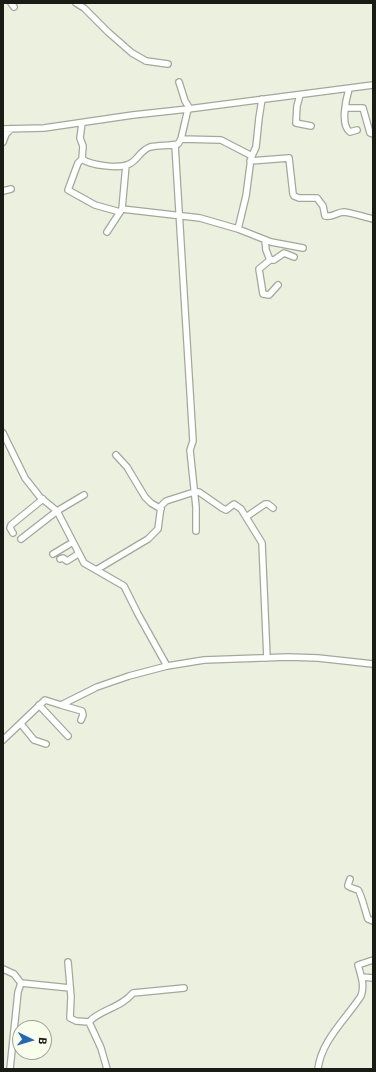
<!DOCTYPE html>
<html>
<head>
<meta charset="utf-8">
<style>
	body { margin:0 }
	#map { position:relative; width:376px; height:1072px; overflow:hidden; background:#ebf0df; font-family:"Exo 2",sans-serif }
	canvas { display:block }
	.frame { position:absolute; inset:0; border:4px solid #191b15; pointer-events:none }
	.north { position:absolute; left:12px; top:1020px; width:40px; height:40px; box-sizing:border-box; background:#f8fdec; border:1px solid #9fa396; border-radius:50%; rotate:95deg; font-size:11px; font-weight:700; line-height:16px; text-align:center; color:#191b15 }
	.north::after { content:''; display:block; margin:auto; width:14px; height:18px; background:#2367b8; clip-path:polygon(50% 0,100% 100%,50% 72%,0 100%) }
</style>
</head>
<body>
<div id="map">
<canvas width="376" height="1072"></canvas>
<div class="frame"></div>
<div class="north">B</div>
</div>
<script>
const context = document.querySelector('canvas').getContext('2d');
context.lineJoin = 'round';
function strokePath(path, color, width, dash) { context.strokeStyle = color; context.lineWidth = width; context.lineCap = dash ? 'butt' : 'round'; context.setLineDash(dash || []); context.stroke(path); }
const minor = new Path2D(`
	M11,3L14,7
	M76,3L84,8L108,32L132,53L146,61L168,64
	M179,82L185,101L190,109
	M349,89C346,99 340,125 350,132L357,130
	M300,95L297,106L296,123L311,126
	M345,108H363L370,133L373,134
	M82,123L80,138L83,146L82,159C90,165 121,170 131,163C138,159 141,150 150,147C159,145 169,146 178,144L181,139L188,109
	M3,129L44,128L133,115L188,109L373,85
	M181,139L221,140L252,156
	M3,142L6,134L11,129
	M175,145L193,441L190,450L196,507V531
	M82,159L78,163L68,190L95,205L120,212
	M250,161L289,158L293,194L294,196L299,198H317L323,206L325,216C332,218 337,212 344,212C353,213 364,217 373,219
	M3,191L11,189
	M122,209L200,218L238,229L246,196L251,158L256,147L259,118L262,99
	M238,229L271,242L303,248
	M107,232L122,209L126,165
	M265,240L266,250L270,260H274L284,253L294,257
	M270,260L259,269L263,294L269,295L278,285
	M3,433L25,478L40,497L57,511L84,563L124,586L138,614L167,666
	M116,455L127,467L145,497L151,503L161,509
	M246,517L265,504H268L273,508
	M13,533L10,528L11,525L43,499
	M21,539L57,511L84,495
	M53,554L73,542
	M60,559L63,558L67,561L78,554
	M96,570L148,539L158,529L161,506L166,501L194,492H199L222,508L226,510L234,504L241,509L262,543L267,658
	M39,705L68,736
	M61,705L82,711L83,715L81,720
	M21,724L34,740L46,744
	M3,740L45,700L61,705L97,687L129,676L167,666L204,660L288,657L318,658L373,664
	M350,879L348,885V886C351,888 355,889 358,890C361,893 366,914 368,919L373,921
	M68,962L71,997L70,1018L76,1021L89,1022L101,1048L107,1069
	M3,969L14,974L21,983L70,988
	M362,977L373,978
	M89,1022C99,1010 121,1008 133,993L184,988
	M10,1069L18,992L21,983
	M318,1069C321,1041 346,1019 361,996C365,985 361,976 358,965L373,960`);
strokePath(minor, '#a3a898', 8);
strokePath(minor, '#fff', 5.5);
</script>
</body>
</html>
